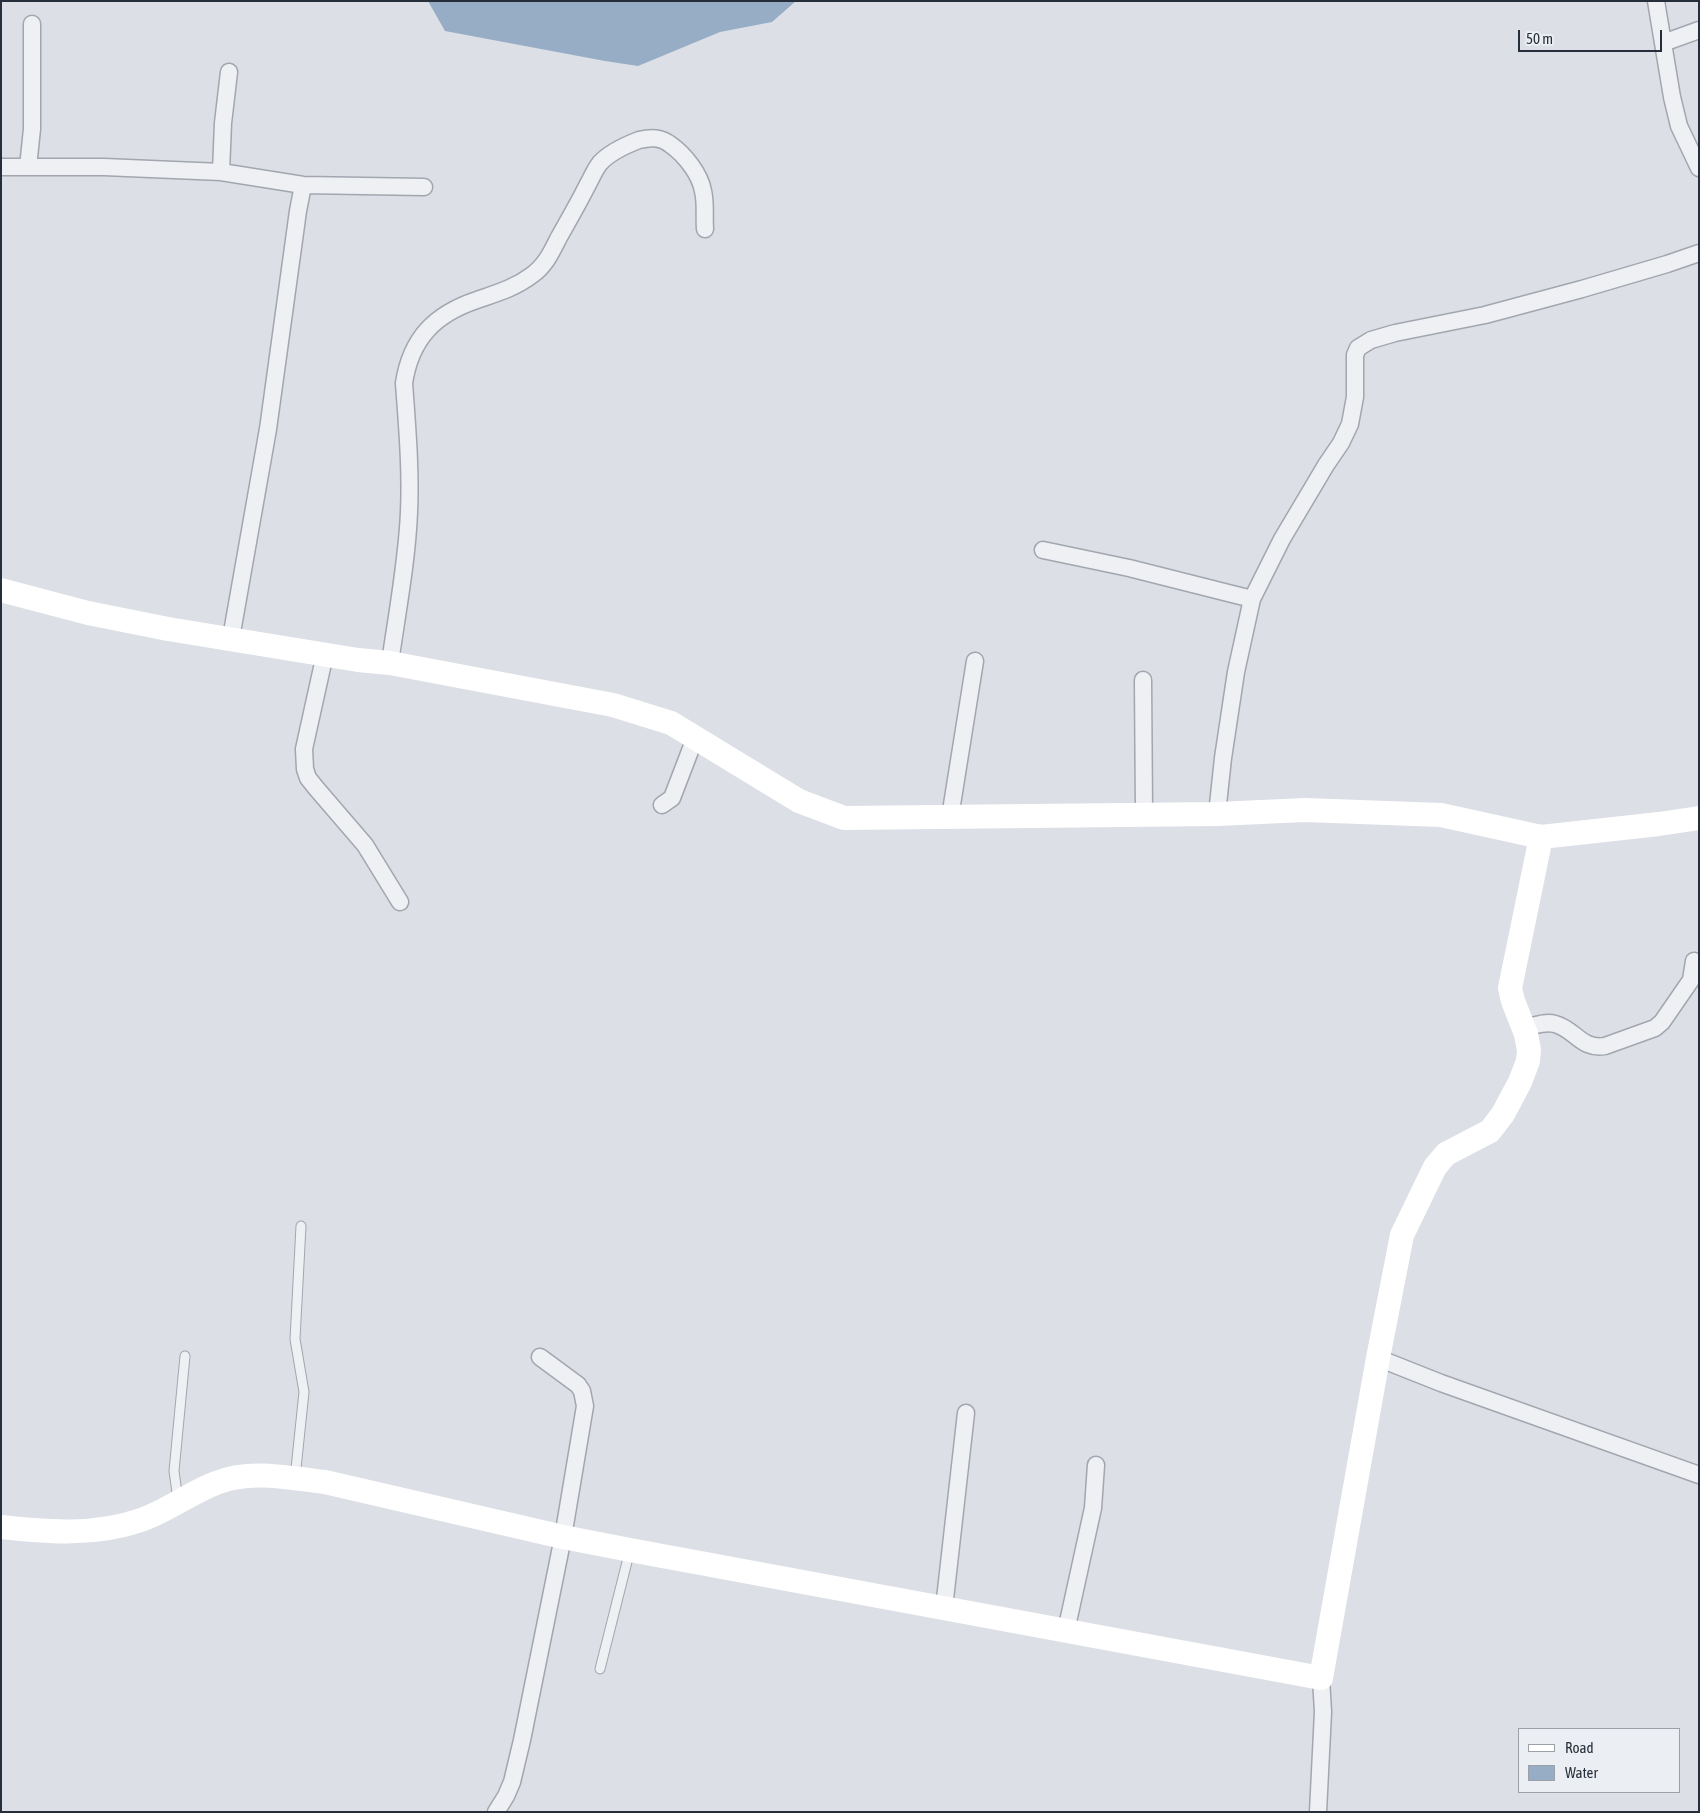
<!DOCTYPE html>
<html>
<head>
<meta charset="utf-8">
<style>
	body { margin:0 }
	#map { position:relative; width:1700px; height:1813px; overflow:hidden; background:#dcdfe6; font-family:"Asap Condensed",sans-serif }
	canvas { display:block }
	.frame { position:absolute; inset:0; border:2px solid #262e3b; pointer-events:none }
	.legend { position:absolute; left:1518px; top:1728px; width:162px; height:65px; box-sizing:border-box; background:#ebeef3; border:1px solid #9ca1a9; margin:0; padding:6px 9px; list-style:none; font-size:15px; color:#262e3b }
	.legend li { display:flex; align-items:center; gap:10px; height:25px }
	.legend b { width:25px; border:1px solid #9ca1a9 }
	.scale { position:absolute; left:1518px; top:30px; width:144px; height:22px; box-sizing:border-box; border:2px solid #262e3b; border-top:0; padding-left:6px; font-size:15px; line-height:18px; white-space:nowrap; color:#262e3b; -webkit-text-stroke:4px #ebeef3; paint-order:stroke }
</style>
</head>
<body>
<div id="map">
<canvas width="1700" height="1813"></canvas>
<div class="frame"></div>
<ul class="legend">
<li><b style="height:6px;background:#fff"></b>Road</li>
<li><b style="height:14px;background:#97adc5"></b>Water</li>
</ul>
<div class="scale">50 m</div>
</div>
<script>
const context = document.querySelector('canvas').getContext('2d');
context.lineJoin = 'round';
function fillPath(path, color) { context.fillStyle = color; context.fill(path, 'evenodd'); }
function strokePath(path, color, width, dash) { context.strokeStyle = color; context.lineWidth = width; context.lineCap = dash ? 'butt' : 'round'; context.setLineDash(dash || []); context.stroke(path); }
fillPath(new Path2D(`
	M428,1H796L772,22L720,32L638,66L605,61L445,31Z`), '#97adc5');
const lane = new Path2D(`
	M295,1478L304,1392L295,1339L301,1226
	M178,1500L174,1471L185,1356
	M600,1669L630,1550`);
const street = new Path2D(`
	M1656,1L1672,97L1679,126L1699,168
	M1663,43L1699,30
	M1,167H104L221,172L303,185L424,187
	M28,167L32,129V24
	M221,172L223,123L229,72
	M1043,550L1129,568L1252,599
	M231,638L268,429L298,211L303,185
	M325,654L304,749L305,769L308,778L316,788L365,845L400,902
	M390,663C397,613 407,562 409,512C411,469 407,425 404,383C411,338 435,314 477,300C497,293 515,288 532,275C545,266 551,253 558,239C568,221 578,204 587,186C591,179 595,169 600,163C610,152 626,145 639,140C651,137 661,137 671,145C685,155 700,174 703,191C706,203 704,216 705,229
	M1143,680L1144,814
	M662,805L672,798L695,738
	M1217,814L1223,758L1236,672L1252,599L1282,539L1326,465L1341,443L1350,424L1355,397V355L1358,348L1371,340L1395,333L1485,315L1582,289L1667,264L1699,253
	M950,817L975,661
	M1523,1028C1534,1026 1545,1021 1555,1024C1575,1029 1581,1050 1605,1046L1655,1028L1662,1022L1691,980L1694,961
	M1378,1358L1441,1383L1699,1475
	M944,1608L966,1413
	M1066,1631L1093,1508L1096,1465
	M496,1812L506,1796L512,1782L522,1740L563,1537L585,1406L582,1391L578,1385L540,1357
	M1318,1812L1323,1712L1321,1678`);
strokePath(lane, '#a2a6af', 11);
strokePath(street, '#a2a6af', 19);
strokePath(lane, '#eef0f4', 9);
strokePath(street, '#eef0f4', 16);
strokePath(new Path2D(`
	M1,590L88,613L168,629L358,660L390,663L613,705L671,723L799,801L844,818L1217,814L1305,810L1441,815L1541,837L1659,824L1699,818
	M1,1527C47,1532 96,1536 141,1520C167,1511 190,1493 216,1483C250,1469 289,1478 325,1482L563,1537L630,1550L1321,1678L1378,1358L1402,1235L1435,1167L1446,1154L1490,1131L1503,1114L1520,1082L1528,1061L1529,1050L1526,1034L1513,1001L1510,988L1541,837`), '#fff', 24);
</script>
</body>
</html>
